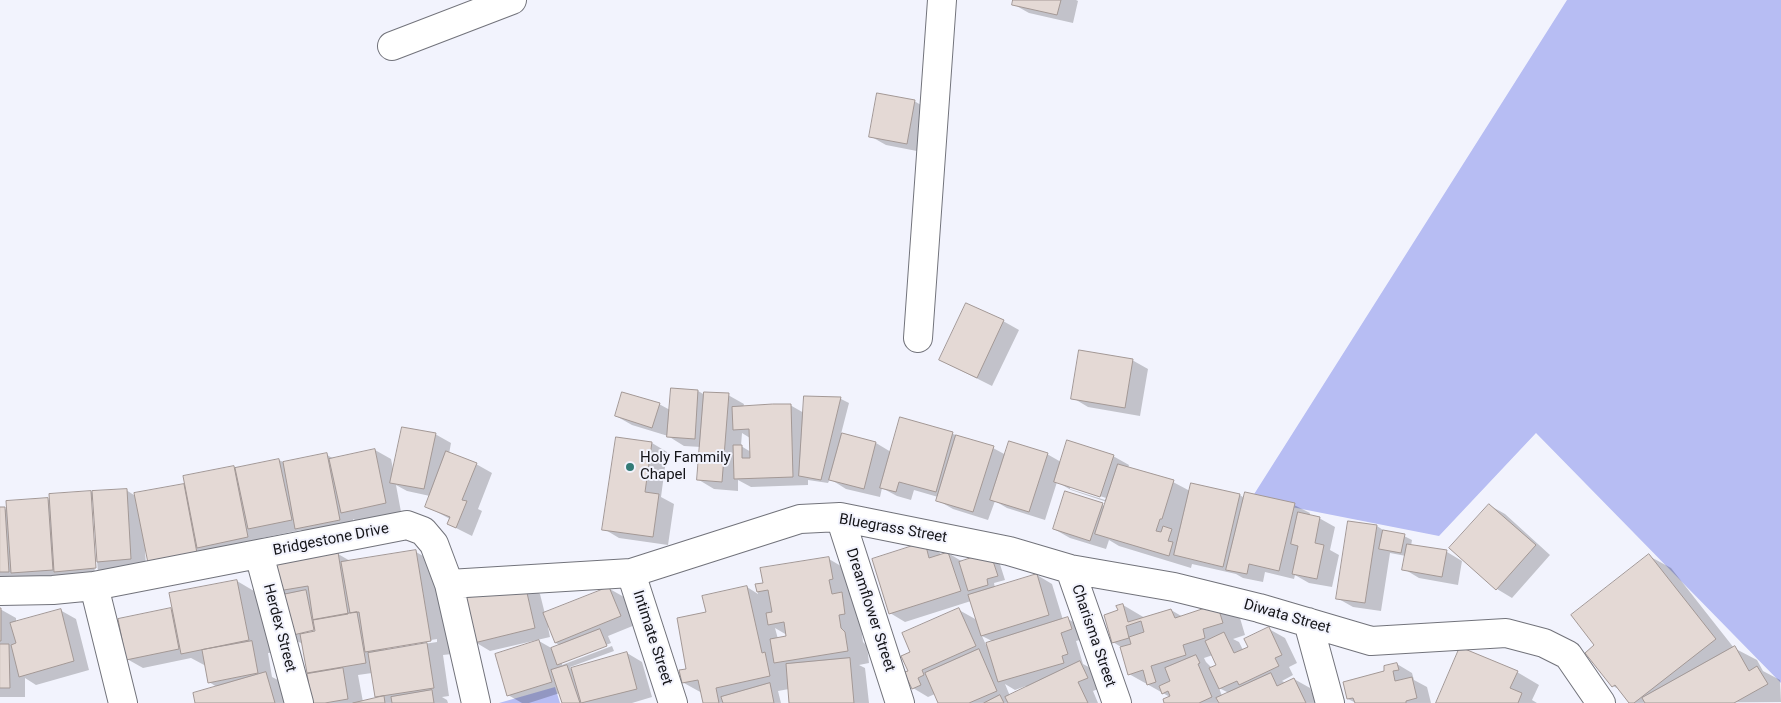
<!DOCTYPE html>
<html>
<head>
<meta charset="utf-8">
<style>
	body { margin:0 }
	canvas { display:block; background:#f2f3fd }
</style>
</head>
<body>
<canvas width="1781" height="703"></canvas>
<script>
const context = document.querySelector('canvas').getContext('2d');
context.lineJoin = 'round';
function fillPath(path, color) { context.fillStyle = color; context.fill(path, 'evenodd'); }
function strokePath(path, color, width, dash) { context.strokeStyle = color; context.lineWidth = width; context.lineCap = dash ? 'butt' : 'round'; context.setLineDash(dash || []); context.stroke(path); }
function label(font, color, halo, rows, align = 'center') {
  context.font = font + ' Roboto,sans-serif'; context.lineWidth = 4; context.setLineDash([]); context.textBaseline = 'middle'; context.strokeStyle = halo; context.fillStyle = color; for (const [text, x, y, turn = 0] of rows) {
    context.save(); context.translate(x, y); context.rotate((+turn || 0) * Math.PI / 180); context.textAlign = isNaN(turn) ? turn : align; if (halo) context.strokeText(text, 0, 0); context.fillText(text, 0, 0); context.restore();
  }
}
fillPath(new Path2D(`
	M1567,0H1781V683L1536,433L1439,536L1251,499Z
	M555,687L560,703H499Z`), '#b7bdf3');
fillPath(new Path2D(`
	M1014,0H1076L1078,1L1073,23L1029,13L1013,4Z
	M914,101L930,110L922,152L886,145L870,136Z
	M1003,321L1019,330L992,386L940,360Z
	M1132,360L1148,369L1140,416L1088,407L1073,398Z
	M672,389L698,391L705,395H728L744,404L743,408L790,405L804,413L805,397L841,399L849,403L841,434L876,443L891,452L901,419L953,434L993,448L1006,455L1047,454L1061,462L1113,456L1129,465L1128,468L1173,482L1190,491L1192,484L1240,495L1244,498L1294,505L1310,513L1309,516L1319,518L1335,527L1330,550L1339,555L1332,587L1309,583L1295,575L1294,579L1265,572L1263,582L1243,578L1236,574L1192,564L1191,568L1119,546L1109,540L1106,549L1070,538L1054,529L1102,505L1105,506L1107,502L1071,490L1057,482L1045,520L1007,508L995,501L988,520L953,509L937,500L938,497L914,490L911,500L897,496L882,488L880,497L846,489L830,479L828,483L808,480V485L751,487L738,480V491L714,489L699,480L701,447L684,446L668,436L632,425L616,416L659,404L670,410ZM742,433L750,438L751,452L741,446ZM1070,486L1106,498L1105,500L1070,489Z
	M435,434L451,443L449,454L476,464L492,473L478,509L482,511L472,536L448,524L450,519L426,506L430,496L407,491L396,485L401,512L357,521L353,519L355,529L312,537L301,530L262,538L263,546L211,556L145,550L146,568L114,570L111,568V577L0,582V508L8,510L47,499L51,501L91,492L94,494L126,490L134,495L183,485L187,487L185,477L279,460L285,463L327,455L334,459L375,450L391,459L394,474ZM90,500H93L98,574L95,575Z
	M652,443L667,452L661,497L674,504L668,545L619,538L604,529Z
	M1489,505L1505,514L1550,555L1512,598L1497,589L1451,548Z
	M1349,522L1377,526L1386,532L1404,536L1412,540L1411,546L1447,552L1462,561L1458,585L1419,578L1404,569L1406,556L1390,553L1381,611L1353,607L1337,598Z
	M925,544L940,553L941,555L948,553L963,562L998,558L1005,580L994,583L995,588L1037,575L1052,584L1063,620L1068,619L1084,628L1087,638L1076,641L1083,664L1096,671L1103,687L1093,691L1098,703H939L935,694L928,697L913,688L910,672L912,652L959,610L977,620L971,601L905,622L890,613ZM982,636L990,640L993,642L986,645ZM1005,684L1015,690L1026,686L1027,688L1010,696Z
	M416,552L439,565L452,654L443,655L449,696L442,697L447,700L448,703H313L303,644L286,636V595L279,591L338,554L352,562ZM316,629L317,633L305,634L304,631ZM437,639V642L384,650V648ZM372,673L376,696L380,698L363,702L358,675Z
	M1649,556L1671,568L1734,648L1757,660L1763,671L1780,680L1781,702L1631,703L1622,691L1613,686L1596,645Z
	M829,559L851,572L867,627H861L863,642L867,646L869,663L859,665L865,668L869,703H791L789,689L778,691L781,703H704L702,693L684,683L707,613L747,587L758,594L757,585L764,584ZM775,628L787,635L788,637L778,639Z
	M237,581L259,594L271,653H268L272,677L282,682L288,703H196L217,687L209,682L206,666L191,658L143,668L127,659L170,610L174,612Z
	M525,585L540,594L545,614L608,588L624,597L635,625L608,636L611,643L562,662V665L612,646L614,651L570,667L571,669L627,653L642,662L652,697L632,703H563L560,693L529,703H522L508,695L539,641L553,649L561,646L556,643L549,626L548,627L550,637L490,651L475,642Z
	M1123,605L1145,618L1171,610L1183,617L1217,606L1240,618L1245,635L1233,639L1239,642L1243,650L1249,647L1269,629L1285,638L1297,663L1289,667L1293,675L1282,681L1286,683L1294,679L1310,688L1316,703H1166L1170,697L1129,674L1121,647L1113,642L1119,611ZM1213,655L1218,665L1212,668L1206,662L1204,658ZM1219,688L1229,693L1222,696Z
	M0,609L16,618V623L60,610L76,619L89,670L36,685L25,678V697H0Z
	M1397,664L1412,673L1414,680L1427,687L1431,703H1356L1348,699Z
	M1517,672L1539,685L1532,700L1537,703H1437Z`), '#0003');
const building = new Path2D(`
	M1013,0H1061L1057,15L1012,5Z
	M877,93L915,100L907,144L869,137Z
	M966,303L1004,320L977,378L939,360Z
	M1079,350L1133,359L1125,408L1071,399Z
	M671,388L698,390L695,439L667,437Z
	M622,392L660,403L652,428L615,416Z
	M704,392L729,393L722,482L697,480Z
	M804,396L841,397L821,480L799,476Z
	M773,404H791L793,477L734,479L733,445H742V458H750L749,429L733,430L732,407Z
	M900,417L953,432L936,492L899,482L896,492L880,488Z
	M402,427L436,433L424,489L390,483Z
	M842,433L876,442L864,489L829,480Z
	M956,435L994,446L973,512L936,501Z
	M616,437L652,442L645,492L659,494L653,537L602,530Z
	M1067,440L1114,455L1100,497L1054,482Z
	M1009,441L1048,453L1029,512L990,500Z
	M375,449L386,503L341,513L329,459Z
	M446,451L477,463L462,500L467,501L456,528L447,524L450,517L425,507Z
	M327,453L340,520L295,529L283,462Z
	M279,459L292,520L248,529L235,468Z
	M1118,464L1174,480L1162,519H1160L1156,531L1161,532L1163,526L1172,529L1168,541L1173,542L1169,556L1095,534Z
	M234,466L248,537L197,548L183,476Z
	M1191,483L1240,494L1223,567L1174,555Z
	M184,484L197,553L148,563L134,493Z
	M127,489L131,559L97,562L92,491Z
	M91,491L96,568L54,572L49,494Z
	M1065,491L1103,503L1090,541L1053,529Z
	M1245,492L1295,503L1279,571L1249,564L1247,574L1226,570Z
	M48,498L53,570L11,573L6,501Z
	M1489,504L1536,545L1496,590L1449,548Z
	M0,507H5L9,572H0Z
	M1298,512L1320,517L1315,543L1324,545L1317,579L1292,574L1298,546L1291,544Z
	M1348,521L1377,525L1365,603L1336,599Z
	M1383,530L1405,534L1401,553L1379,549Z
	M925,542L929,558L948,552L961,591L889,614L872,559Z
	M1407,544L1447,550L1442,577L1402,570Z
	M416,550L431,641L365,652L359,612L350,613L341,562Z
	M338,552L348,614L313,620L308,586L278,591L274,563Z
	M990,552L998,576L987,579L988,585L968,591L959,562Z
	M1649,554L1716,639L1634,703H1629L1615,685L1612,687L1585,653L1594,645L1571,615Z
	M829,557L833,579L829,580L832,594L842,592L845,614L839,615L841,628L845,632L848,651L774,663L770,639L786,636L784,622L768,625L766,613L772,612L768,590L757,592L755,584L763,583L760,568Z
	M1037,574L1049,615L981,636L968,595Z
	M237,580L249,640L181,654L169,593Z
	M525,584L535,628L474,643L463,599Z
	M747,586L762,653L765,652L770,676L716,688L719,703H703L698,680L682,683L679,670L686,669L677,618L706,612L702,596Z
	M609,587L621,616L555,643L543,613Z
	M306,590L314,630L285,637L277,596Z
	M1123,604L1128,622L1171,609L1175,618L1217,604L1223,623L1203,629L1205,638L1183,645L1186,655L1151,666L1156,682L1147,685L1143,670L1128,675L1120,647L1131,644L1129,637L1144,632L1141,621L1126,626L1129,638L1112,643L1104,615L1118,610L1116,606Z
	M0,608H1V641H0Z
	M171,608L179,649L126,660L118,619Z
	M959,608L976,646L922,670L924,675L918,678L921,685L912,689L904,672L908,671L901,656L910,652L902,633Z
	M61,609L74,661L19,677L11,645L16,643L10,623Z
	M357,612L366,663L307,673L300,634L315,631L313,620Z
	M1068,617L1072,629L1061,633L1068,654L1062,656L1064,663L998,682L986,643Z
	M1269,627L1282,655L1275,658L1279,666L1239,685L1237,681L1219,689L1209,668L1216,665L1205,641L1224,632L1234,653L1248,647L1244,639Z
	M600,629L607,646L557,665L551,648Z
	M539,640L552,682L507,696L495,654Z
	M252,641L258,673L208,683L202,650Z
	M427,643L434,688L375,697L368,653Z
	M0,644H9L10,688H0Z
	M1735,646L1749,671L1757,666L1768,684L1734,703H1645L1642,698Z
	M1460,647L1518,671L1510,688L1522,693L1518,703H1436Z
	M979,649L997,691L969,703H938L925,673Z
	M627,652L637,689L581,703L571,668Z
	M1196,655L1200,663L1198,664L1212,697L1199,703H1164L1163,699L1170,696L1168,691L1162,694L1159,686L1170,681L1165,668Z
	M850,658L854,703H789L786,664Z
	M1080,661L1088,678L1078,682L1088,703H1008L1005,697Z
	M1397,663L1399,670L1393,671L1395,681L1412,677L1417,698L1406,701V703H1355L1353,698L1347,699L1343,682L1384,671V666Z
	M567,665L580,703H562L551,670Z
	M343,668L348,699L325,703H312L307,674Z
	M266,672L275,703H195L193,693Z
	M1271,673L1277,686L1294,678L1306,703H1219L1216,698Z
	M770,683L774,703H723L721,697Z
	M432,690L434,703H392L391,697Z
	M1000,695L1004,703H984Z
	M384,696L385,703H353Z`);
fillPath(building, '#e4d9d5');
strokePath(building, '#a39895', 1);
const minor = new Path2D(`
	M392,46L512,0
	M918,338L942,0
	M840,517L900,703
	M259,554L299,703
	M1070,569L1117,703
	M631,573L673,703
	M449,584L476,703
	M94,586L123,703
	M0,591L53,590L94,586L407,525L423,531L434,544L449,584L631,573L800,519L840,517L1009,551L1070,569L1174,587L1259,608L1371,641L1506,633L1544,643L1568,655L1601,703
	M1308,622L1330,703`);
strokePath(minor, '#72737b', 30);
strokePath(minor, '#fff', 28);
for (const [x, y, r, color] of [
	[630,467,5,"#337b76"]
]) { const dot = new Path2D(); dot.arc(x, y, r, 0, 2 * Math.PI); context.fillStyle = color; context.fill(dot); strokePath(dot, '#f2f3fd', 2); }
label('15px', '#151519', '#f2f3fd', [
	["Holy Fammily",640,458],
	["Chapel",640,475]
], 'left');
label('15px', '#151519', '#f2f3fd', [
	["Bluegrass Street",893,529,10],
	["Bridgestone Drive",331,540,-11],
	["Dreamflower Street",870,610,72],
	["Diwata Street",1287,617,16],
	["Herdex Street",279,628,75],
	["Charisma Street",1093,636,71],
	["Intimate Street",652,638,72]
]);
</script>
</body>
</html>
